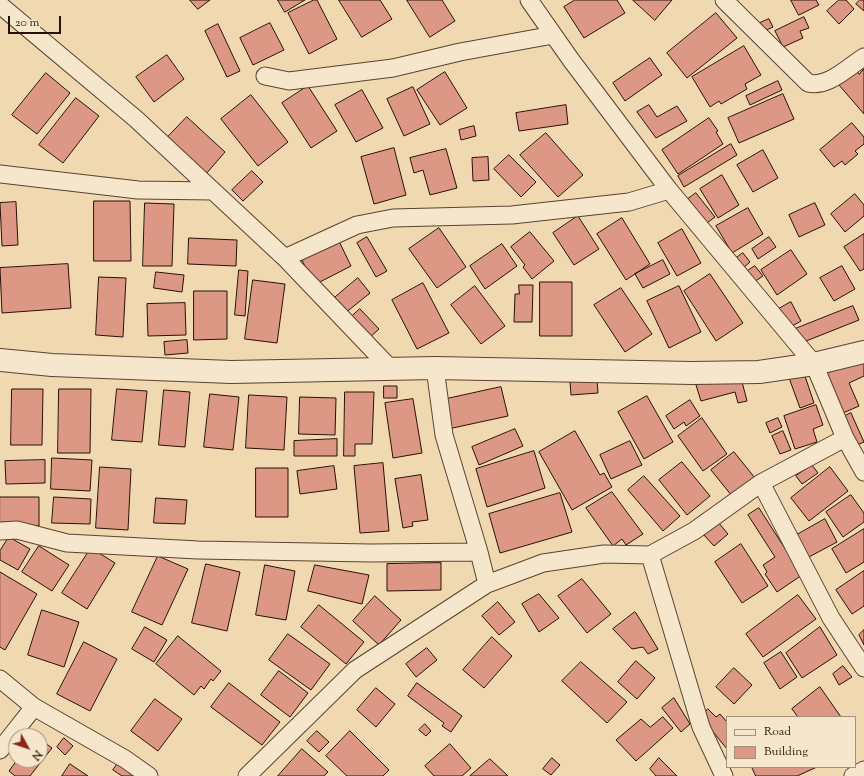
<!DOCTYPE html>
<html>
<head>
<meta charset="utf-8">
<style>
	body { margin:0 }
	#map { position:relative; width:864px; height:776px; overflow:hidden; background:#f0d8b1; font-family:"Sorts Mill Goudy",serif }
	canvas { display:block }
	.legend { position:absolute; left:726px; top:716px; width:130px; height:52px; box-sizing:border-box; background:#f5e6cc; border:1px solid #a3907d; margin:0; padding:5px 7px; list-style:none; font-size:12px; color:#291006 }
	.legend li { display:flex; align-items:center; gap:8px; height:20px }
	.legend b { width:20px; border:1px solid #a3907d }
	.north { position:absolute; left:8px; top:728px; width:40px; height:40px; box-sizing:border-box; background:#f5e6cc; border:1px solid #a3907d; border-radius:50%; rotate:130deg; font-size:11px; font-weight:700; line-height:16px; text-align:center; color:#291006 }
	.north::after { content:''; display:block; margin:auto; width:14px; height:18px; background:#8f2418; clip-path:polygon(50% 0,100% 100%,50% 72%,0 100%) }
	.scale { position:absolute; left:8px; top:16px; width:53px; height:18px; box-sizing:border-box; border:2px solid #291006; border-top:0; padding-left:5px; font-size:12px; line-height:14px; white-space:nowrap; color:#291006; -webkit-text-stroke:3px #f5e6cc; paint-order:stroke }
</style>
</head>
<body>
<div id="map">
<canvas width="864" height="776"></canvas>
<ul class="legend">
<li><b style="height:5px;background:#f5e6cc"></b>Road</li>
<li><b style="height:11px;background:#dd9885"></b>Building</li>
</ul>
<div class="north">N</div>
<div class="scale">20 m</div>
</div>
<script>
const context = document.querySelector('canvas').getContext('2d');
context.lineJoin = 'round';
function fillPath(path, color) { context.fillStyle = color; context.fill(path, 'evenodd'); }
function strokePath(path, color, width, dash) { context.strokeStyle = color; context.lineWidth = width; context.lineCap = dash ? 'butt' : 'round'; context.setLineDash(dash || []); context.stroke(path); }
const building = new Path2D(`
	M190,0H210L198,9Z
	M278,0H305L285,12Z
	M314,0H317L337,39L309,54L288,13Z
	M339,0H380L392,19L362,37Z
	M407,0H442L455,21L430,37Z
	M575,0H617L625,13L584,38L564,7Z
	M633,0H672L655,20Z
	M791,0H816L819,5L799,15Z
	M839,0H846L854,9L839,24L827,11Z
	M860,0H864V11L856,4Z
	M716,13L737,38L687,78L667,53Z
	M804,17L809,28L800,31L803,38L783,47L775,31Z
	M769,19L773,27L760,33V23Z
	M270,23L284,50L253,65L240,38Z
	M218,24L240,71L227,77L205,31Z
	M744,46L761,75L745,84L747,89L721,104L719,101L710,107L692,77Z
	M167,55L184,79L154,102L136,77Z
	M650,58L662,75L625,101L613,83Z
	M864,69V114L839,85L856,70L859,74Z
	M445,72L467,108L440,125L417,90Z
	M46,73L70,93L37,134L12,115Z
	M778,81L782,90L750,105L746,96Z
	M308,86L337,131L311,148L282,103Z
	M413,87L430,124L404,136L387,99Z
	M362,90L383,128L356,142L335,105Z
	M783,94L794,119L739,143L728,118Z
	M251,95L288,142L258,166L221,119Z
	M76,98L99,116L63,163L39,145Z
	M566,105L568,124L519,131L516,113Z
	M649,105L657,117L677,106L687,121L656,138L637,112Z
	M187,117L225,152L205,175L166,139Z
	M709,118L718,131L716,132L723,144L678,174L662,150Z
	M852,123L864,137V144L855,151L858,154L845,165L842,161L834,167L820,150Z
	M474,126L476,136L461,140L459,130Z
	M546,133L583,175L558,197L520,155Z
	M731,144L737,155L684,187L678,176Z
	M394,148L406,195L374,204L361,157Z
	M446,149L457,188L430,195L423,170L414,173L410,158Z
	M763,150L778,178L753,192L737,165Z
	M509,155L536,182L521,197L494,169Z
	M488,157L489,180L473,181L472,158Z
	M252,171L263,182L243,201L232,190Z
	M722,175L739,205L718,218L700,189Z
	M696,193L715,217L707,223L688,199Z
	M855,194L864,205V216L845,232L831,214Z
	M94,201H130L131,261H94Z
	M16,202L18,245L2,246L0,203Z
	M145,203L174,204L172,266H143Z
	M815,203L825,225L799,237L789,215Z
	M748,208L763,234L732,253L716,226Z
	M578,216L599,249L574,265L553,233Z
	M622,218L650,264L626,280L597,234Z
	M439,228L466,267L437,288L409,249Z
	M682,229L701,263L677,276L658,243Z
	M530,232L554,261L532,279L523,267L525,265L511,247Z
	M864,234V269L860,271L844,247Z
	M336,235L351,266L314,285L299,254Z
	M367,237L387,271L376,277L357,243Z
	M769,237L776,247L758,259L752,249Z
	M189,238L237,240L236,266L188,264Z
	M502,244L517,266L485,289L470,266Z
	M791,250L807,274L777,295L761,270Z
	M743,253L750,262L743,268L735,259Z
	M663,260L670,274L643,288L635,274Z
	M68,264L71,308L2,313L0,268Z
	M755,266L763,276L754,282L746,272Z
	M842,266L855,289L834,301L820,278Z
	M239,270L248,271L245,316L235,315Z
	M156,272L184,275L182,292L154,288Z
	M710,274L743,323L716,341L684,291Z
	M99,277L126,278L123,337L96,335Z
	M358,278L370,293L344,314L332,300Z
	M253,280L285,284L277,343L245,339Z
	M540,282H572V336H540Z
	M423,283L449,333L417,349L392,300Z
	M519,285H533L532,322H514L515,294H519Z
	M475,286L505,326L481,344L451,305Z
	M679,286L701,332L669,348L647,301Z
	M621,288L652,334L625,352L594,305Z
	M194,291H227V339L194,340Z
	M791,302L801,321L787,329L777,310Z
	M185,303L186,335L148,336L147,304Z
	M853,306L859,320L796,345L790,331Z
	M360,309L379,329L368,339L349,319Z
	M187,340L188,353L165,355L164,342Z
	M864,357V376L849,383L859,406L834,417L815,375L828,369L829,372Z
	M803,370L814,403L800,408L788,375Z
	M740,374L747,401L738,403L735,392L701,401L696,385Z
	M597,379L598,393L571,395L570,381Z
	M384,386H397V398H384Z
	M501,387L508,416L448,429L442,400Z
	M12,389H43L42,445H11Z
	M59,389H91L90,453H58Z
	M117,389L147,391L142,442L112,440Z
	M164,390L190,392L185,447L159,445Z
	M345,392H374L372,444H355V456H344Z
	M210,394L239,397L233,450L204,447Z
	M249,395L287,397L284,450L246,448Z
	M647,396L673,442L644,459L618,412Z
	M300,397L336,398L335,435L299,434Z
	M413,399L422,453L393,458L385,403Z
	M690,400L700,416L686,426L684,422L674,429L666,416Z
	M816,405L823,425L813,429L817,442L795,449L784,416Z
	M851,413L864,442L852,447L839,419Z
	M702,418L727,454L703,471L678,436Z
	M778,418L782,427L770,433L766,423Z
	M515,429L523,446L479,465L472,447Z
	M575,431L600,475L604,473L612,487L572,510L539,452Z
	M783,431L791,450L780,454L772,436Z
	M337,439V456H294V441Z
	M630,441L642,465L611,479L600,455Z
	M534,451L545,488L487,507L476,469Z
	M734,452L755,478L732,496L711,470Z
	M52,458L92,460L90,491L51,489Z
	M45,460V483L6,484L5,461Z
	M682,462L710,496L687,515L659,480Z
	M383,463L389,531L360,533L354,466Z
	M812,465L818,473L802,484L796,476Z
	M334,466L337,489L300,494L297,471Z
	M100,467L131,469L128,530L96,528Z
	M830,467L848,491L809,521L791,498Z
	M256,468H288V517H256Z
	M421,475L428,520L412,522L413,526L403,528L395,479Z
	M644,476L680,516L663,531L628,490Z
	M612,492L643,534L626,545L622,539L613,546L586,508Z
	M560,493L572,532L500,553L489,514Z
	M851,495L864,513V522L843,537L826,512Z
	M0,497H39V526H0Z
	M54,497L91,499L90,524L52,523Z
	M156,498L187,500L185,524L154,523Z
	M759,508L802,575L777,592L765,574L767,572L763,565L775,557L748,515Z
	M825,519L837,542L807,558L795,536Z
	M718,522L728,534L714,546L703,534Z
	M864,529V562L846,573L832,549Z
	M9,537L30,549L18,570L0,560V551Z
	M741,544L768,586L742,603L715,562Z
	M39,546L69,565L52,591L22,572Z
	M91,548L115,563L87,609L62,593Z
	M158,556L188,569L162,625L132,612Z
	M441,563V590L387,591V564Z
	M206,564L240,572L227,631L192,623Z
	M265,565L295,571L286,620L256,615Z
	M315,565L369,575L362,604L308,591Z
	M864,571V606L852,614L836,590Z
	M0,572L37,594L5,650L0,647Z
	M582,579L611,614L587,633L558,596Z
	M539,594L559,618L539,632L522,604Z
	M798,595L816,619L763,657L746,634Z
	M375,596L401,620L379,645L353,621Z
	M498,602L515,622L499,635L482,616Z
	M319,605L364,642L346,664L301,627Z
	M42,610L79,622L64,667L28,655Z
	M635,612L636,613L658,649L648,654L643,647L632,649L613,629Z
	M145,627L167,640L154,662L132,649Z
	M820,627L837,655L802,678L786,653Z
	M864,630V645L859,635Z
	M288,634L330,664L311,690L269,660Z
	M178,636L221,671L213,681L211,679L204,689L201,686L194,695L156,664Z
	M492,637L512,656L484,688L463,670Z
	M84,642L117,659L90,711L57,694Z
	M427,648L437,660L416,677L406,664Z
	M781,652L797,677L780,689L764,663Z
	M636,661L655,678L637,699L618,682Z
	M581,662L627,702L607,723L562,681Z
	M843,666L852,677L839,685L833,674Z
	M734,668L752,685L734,704L716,687Z
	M279,671L308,693L290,717L261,695Z
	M229,683L280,722L262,745L211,707Z
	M417,683L462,716L451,732L442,726L444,723L408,696Z
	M820,687L841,717H798L792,709Z
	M376,688L395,704L376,727L357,710Z
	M674,698L690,724L681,732L662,708Z
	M155,699L182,719L158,751L131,731Z
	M708,709L716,717L720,714L727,722V749L701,717Z
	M663,717L673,728L636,761L616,740L641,719L650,727Z
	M425,724L431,731L426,736L419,730Z
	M317,731L329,742L319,752L307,741Z
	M350,731L389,770L383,776H347L326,756Z
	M64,738L73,746L65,755L57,747Z
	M40,739L52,748L30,776H15L9,771L17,760H40Z
	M450,744L471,768L462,776H434L425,766Z
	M302,749L328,772L324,776H278Z
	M552,758L560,765L551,775L543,769Z
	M659,758L677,776H656L650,769Z
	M490,759L508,776H470Z
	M119,762L139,776H122L113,770Z
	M70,764L88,776H62Z
	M752,767H817L797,776H756Z`);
fillPath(building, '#dd9885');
strokePath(building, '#291006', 1);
const minor = new Path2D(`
	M529,0L571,60L669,190L814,364L845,438L864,472
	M724,0L808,83C828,88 848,67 864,57
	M0,5L136,119L285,258L391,369
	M265,76L289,81L393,68L460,52L553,35
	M0,174L138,190L213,191
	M285,258L357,225L393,218L512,215L629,202L669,190
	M435,368L444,435L479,552L487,584
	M761,483L831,618L864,668
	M0,531L17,530L67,543L198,550L371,553L479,552
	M650,555L701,727L724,776
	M0,679L34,707L125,759L149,776
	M0,750L34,707
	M247,776L355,670L487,584L543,563L604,554L650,555L694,531L761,483L845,438
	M853,776L864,770`);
const tertiary = new Path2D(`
	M0,360L52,365L231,372L435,368L692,373L759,372L814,364L864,352`);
strokePath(minor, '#5b4231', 19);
strokePath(tertiary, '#5b4231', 24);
strokePath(minor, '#f5e6cc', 17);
strokePath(tertiary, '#f5e6cc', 22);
</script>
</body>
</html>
